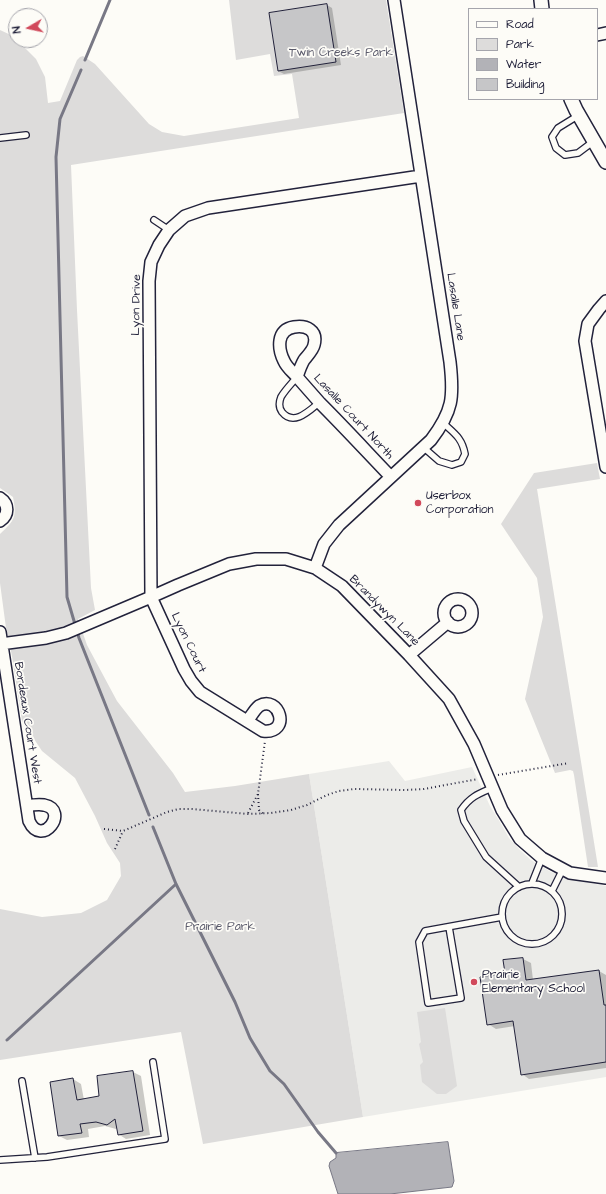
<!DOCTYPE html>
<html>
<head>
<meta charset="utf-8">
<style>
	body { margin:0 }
	#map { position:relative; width:606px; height:1194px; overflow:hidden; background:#fdfcf7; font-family:"Architects Daughter",sans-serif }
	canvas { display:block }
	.legend { position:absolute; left:468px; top:8px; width:130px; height:92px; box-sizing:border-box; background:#fdfcf7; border:1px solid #a5a5ac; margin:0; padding:5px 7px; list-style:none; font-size:12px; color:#22223b }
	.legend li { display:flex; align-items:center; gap:8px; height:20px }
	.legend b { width:20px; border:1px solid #a5a5ac }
	.north { position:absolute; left:8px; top:8px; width:40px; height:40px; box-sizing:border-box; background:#fdfcf7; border:1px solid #a5a5ac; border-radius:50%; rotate:261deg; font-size:11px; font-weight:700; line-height:16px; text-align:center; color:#22223b }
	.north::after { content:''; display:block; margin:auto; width:14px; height:18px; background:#d1495b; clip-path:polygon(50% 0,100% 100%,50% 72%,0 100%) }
</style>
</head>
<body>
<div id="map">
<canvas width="606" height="1194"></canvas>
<ul class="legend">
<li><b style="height:5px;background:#fdfcf7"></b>Road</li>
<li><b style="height:11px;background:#dddcdb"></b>Park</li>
<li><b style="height:11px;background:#b2b2b7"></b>Water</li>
<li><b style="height:11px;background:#c6c6c8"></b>Building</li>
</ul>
<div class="north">N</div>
</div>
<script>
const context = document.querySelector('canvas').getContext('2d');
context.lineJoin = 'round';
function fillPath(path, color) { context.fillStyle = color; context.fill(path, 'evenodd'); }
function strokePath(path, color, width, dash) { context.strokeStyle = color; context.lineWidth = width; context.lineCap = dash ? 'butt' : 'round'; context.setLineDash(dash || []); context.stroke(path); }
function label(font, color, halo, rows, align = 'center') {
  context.font = font + ' "Architects Daughter",sans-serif'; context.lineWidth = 3.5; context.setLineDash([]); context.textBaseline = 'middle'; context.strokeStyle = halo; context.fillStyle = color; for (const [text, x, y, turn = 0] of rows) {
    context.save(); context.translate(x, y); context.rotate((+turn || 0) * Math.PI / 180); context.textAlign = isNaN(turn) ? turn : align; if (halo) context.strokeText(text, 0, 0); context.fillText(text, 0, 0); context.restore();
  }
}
fillPath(new Path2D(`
	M389,761L405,781L472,767L490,806L500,822L509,838L520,850L531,860L551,872L575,880L606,886V1077L363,1117L309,774Z`), '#ecece9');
fillPath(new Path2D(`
	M229,0H386L404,113L71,165L77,310L91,588L95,610L78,619L87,645L117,701L173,773L185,792L235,786L309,774L363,1117L203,1144L181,1032L0,1060V909L42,917L81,913L107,900L121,876L120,863L107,843L95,816L75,778L42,751L22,721L12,656L6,628L0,583V534C15,520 17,517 13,497L0,488V30L13,36L36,59L45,77L48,103L60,101L77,60L80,57L83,56L95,64L149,124L162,132L184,136L299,118L292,74L274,76L270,54L236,60Z
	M597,463L600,479L537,489L598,867H588L574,775L573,771L570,770L555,773L525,699L543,617L537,578L501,524L534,473Z
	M445,1008L457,1086L446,1094H437L422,1082L420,1065L423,1062L419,1044L421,1042L417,1012Z`), '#dddcdb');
const water = new Path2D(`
	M448,1142L454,1181L452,1187L390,1194H338L329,1166L330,1162L336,1158V1153Z`);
fillPath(water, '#b2b2b7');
strokePath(water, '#787885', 1);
fillPath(new Path2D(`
	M327,5L332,8L341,65L284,74L278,71Z
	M523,959L531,963L533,980L599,971L606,975V1068L529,1079L522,1074L515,1026L496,1029L488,1024L506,974Z
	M133,1072L141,1076L150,1135L126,1139L118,1134L117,1128L116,1129L105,1126L88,1129L89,1137L67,1140L59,1136L51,1083L73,1079L81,1084L84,1100L100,1097Z`), '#0003');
strokePath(new Path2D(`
	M85,60L110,0
	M81,70L60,119L56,157L67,597L79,638L149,815
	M153,827L176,884L235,1002L250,1038L270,1071L284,1084L318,1132L336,1153
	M7,1040L176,884`), '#787885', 3);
const building = new Path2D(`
	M327,4L336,62L278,71L269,13Z
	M523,958L526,980L599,970L604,1005H606V1062L521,1075L513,1021L487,1025L480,977L505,973L503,960Z
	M133,1071L143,1131L118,1135L115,1119L107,1125L96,1122L80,1124L82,1133L58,1136L50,1082L73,1078L77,1100L99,1096L97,1076Z`);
fillPath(building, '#c6c6c8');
strokePath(building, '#22223b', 1);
const service = new Path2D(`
	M579,115L558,128L552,137L556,148L565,155L578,153L594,141
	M0,138L26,135
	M154,220L169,230
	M297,377C292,383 285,390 281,397C279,402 279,408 282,412C294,427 310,410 320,402
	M423,447L439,461L452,465L461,462L465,454C462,438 455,434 443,423
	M492,788C478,794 470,797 461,810L464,821L486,857L519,887
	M532,883L542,858
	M502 914a30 30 0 1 1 60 0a30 30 0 1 1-60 0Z
	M552,891L563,869
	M449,927L461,998L428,1003L419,942L425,931L502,917
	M22,1081L35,1158
	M0,1160L47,1157L165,1139L153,1062`);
const minor = new Path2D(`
	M597,35L606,33
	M606,301L599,309L588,324L585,341L606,467
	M297,377C299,371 301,365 304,360C308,355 313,350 314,345C318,330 306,325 294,327C276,330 278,349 284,361C287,368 293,372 298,378C305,386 313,395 320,403C344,427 367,452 390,476
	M0,498C9,504 9,515 0,521
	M315,568L324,544L339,525L431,440C453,411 454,397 450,362L394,0
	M444 613a14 14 0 1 1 28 0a14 14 0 1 1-28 0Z
	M0,632L29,821C42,849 70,810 44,805C38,804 32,805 27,806
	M0,644L46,638L66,633L151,597L178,585L229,564L256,559H286L315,568L342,586L409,655L449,699L474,744L502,810L520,839L542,858L570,873L606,878
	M409,655L448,622
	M247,721C251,717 254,710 259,706C279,694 292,734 263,731L200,692L191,681L184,669L151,597L149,281L151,262L159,245L169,230L185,216L208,208L421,176`);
const tertiary = new Path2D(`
	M541,0L542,9
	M571,99L576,110L606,162`);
strokePath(service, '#22223b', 8);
strokePath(minor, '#22223b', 14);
strokePath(tertiary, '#22223b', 16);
strokePath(new Path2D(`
	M498,775L569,763
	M258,794L259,810L263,814
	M248,813L258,794L265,741
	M104,829L123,831L167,812L179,809H192L248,814L271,813L291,810L307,805L327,795L339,791L354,789L405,790L424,789L478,779
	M115,849L123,831`), '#22223b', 2, [1, 3]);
strokePath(service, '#fdfcf7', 5.5);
strokePath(minor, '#fdfcf7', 11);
strokePath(tertiary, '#fdfcf7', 13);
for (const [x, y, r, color] of [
	[418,503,4,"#d1495b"],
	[474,982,4,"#d1495b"]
]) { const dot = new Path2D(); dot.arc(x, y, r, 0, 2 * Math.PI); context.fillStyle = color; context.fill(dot); strokePath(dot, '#fdfcf7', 1.5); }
label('12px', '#5a5a6b', '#fdfcf7', [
	["Twin Creeks Park",341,53],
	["Prairie Park",220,927]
]);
label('12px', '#22223b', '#fdfcf7', [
	["Lyon Drive",137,305,-89],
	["Lasalle Lane",455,307,81],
	["Lasalle Court North",353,417,47],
	["Brandywyn Lane",384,611,45],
	["Lyon Court",188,643,64],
	["Bordeaux Court West",27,723,81]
]);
label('12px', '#22223b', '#fdfcf7', [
	["Userbox",426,496],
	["Corporation",426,510],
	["Prairie",482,975],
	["Elementary School",482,989]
], 'left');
</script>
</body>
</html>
